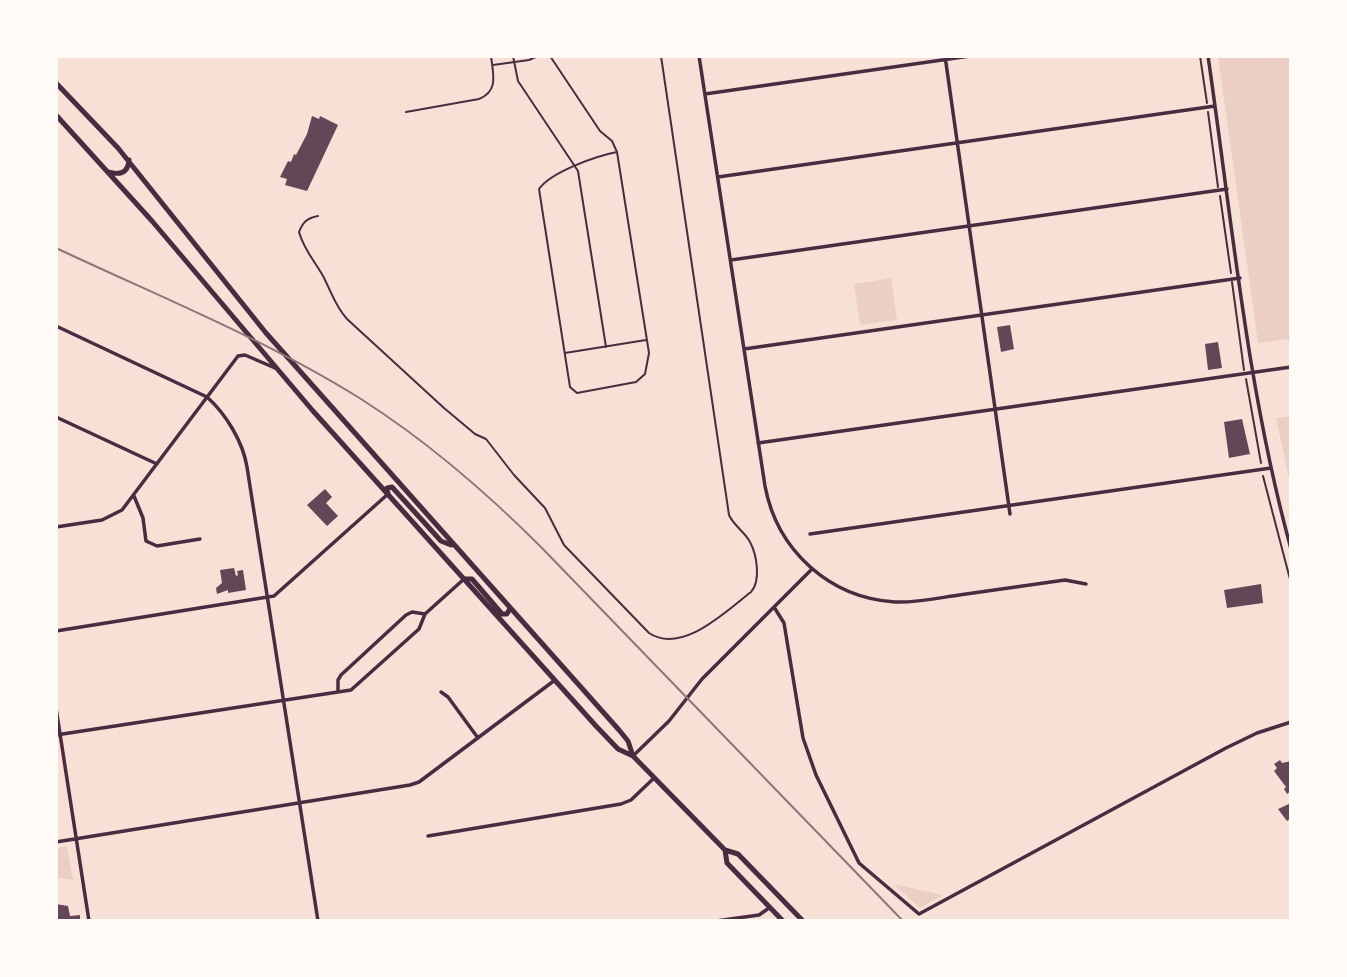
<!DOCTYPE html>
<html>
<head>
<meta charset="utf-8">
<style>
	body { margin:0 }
	#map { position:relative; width:1347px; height:977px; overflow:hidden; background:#f7e1d7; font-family:"Work Sans",sans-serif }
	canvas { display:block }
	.frame { position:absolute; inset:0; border:58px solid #fffaf5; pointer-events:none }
</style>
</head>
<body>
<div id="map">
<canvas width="1347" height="977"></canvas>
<div class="frame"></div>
</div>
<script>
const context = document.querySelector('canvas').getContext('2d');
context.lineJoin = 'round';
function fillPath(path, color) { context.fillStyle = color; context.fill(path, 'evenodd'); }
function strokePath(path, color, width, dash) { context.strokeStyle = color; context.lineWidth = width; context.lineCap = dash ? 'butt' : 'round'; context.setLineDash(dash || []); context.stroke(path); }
fillPath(new Path2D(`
	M1218,56H1291V352L1288,339L1258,343Z
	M891,278L897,320L860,325L854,284Z
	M1291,416V488L1276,418Z
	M67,846L73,880L56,877V848Z
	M893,884L943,895L920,908Z`), '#ebcfc5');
fillPath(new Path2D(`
	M312,116L319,119L320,116L338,125L307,191L285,185L287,179L280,177L288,161L291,162L294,154L296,155L307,134Z
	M1010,325L1014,349L1001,352L997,327Z
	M1218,342L1222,368L1208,370L1205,344Z
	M1242,419L1250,454L1229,458L1224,422Z
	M325,489L332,497L326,503L338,516L327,526L307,505Z
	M234,568L236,576L238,575L237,571L243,570L246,590L228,593V590L217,594L216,588L222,583L220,570Z
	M1261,584L1263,603L1227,608L1224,590Z
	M1280,760L1282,763L1291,761V791L1287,794L1284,789L1286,787L1274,771L1277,768L1274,764Z
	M1291,803V818L1287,821L1278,809Z
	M56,904L68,906L70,916L80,915V921H56Z`), '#644757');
strokePath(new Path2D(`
	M1200,56L1207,103
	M1208,112L1218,187
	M1220,196L1231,273
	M1232,282L1244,370
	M1246,379L1261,463
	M1263,476L1291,583`), '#4a2c40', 2);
strokePath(new Path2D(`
	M513,56L518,81L578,171L606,347
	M550,56L600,131L612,141L617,152L649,353L645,374L636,382L577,393L570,387L539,189C551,172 596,156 617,152
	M493,65L529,60L538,56
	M406,112L479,99C499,91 493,74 491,56
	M318,216C307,218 303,222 299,232C304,250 314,260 323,276C331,291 335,306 347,319L444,408L475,434L486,439L514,475L545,508L564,545L649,633C682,655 726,611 751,592C761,581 757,555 750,542C745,532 734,526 729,515L661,56
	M565,353L646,340`), '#4a2c40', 2);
strokePath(new Path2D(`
	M699,56L765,486C777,550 829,598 895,602C916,603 938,598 959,595C994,590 1030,585 1065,580L1086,584
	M945,56L1010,514
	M1208,56C1232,221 1247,389 1291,549
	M705,94L970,56
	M718,177L1215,106
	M731,260L1227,189
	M56,326L207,397C226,414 243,442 247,467L318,921
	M744,349L1240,278
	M56,417L157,464
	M758,443L1291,367
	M134,496L143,518L146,541L157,546L200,539
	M56,527L102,520L122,510L238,356L245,355L275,368
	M810,534L1271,468
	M774,607L784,623L803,738L816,775L859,863L919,914L1226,748L1257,733L1291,722
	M56,631L274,596L388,494
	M338,692V680L341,675L406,615L412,612L425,614
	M441,692L448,697L478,738
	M56,708L89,921
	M56,735L351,690L419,629L425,614L464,579
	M633,756L669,721L702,679L812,569
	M428,836L621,804L631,800L654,778
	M56,842L410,785L419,782L555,680
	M716,921L759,915L769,908`), '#4a2c40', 3.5);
strokePath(new Path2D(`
	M56,83L118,148L266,333L619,730L628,741L633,756L725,850L738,854L803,921
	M56,115L152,221L313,411L596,726L618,749L633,756
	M108,172C119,175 128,174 129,160
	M388,494L387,488L392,487L441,541L451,545
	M464,579H472L502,614H507L510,608
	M725,850L727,863L783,921`), '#4a2c40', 5);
strokePath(new Path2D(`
	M56,248C158,296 265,339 361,399C427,441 486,492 541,547L903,921`), '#8f747c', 2);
</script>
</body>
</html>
